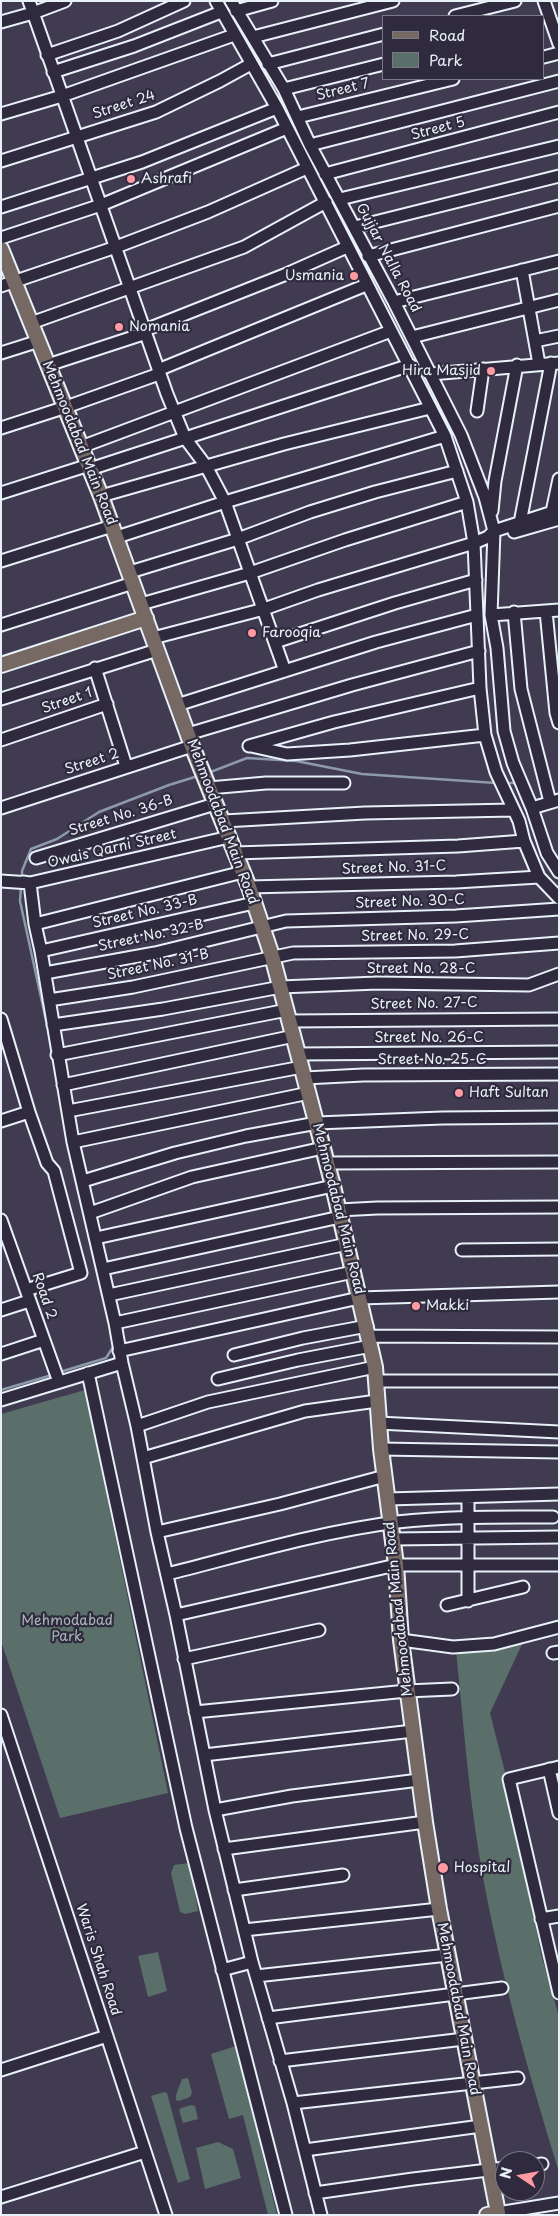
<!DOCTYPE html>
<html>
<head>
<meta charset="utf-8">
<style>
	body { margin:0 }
	#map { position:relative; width:560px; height:2216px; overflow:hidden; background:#403b51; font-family:"Playpen Sans",sans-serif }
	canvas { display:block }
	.frame { position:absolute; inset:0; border:2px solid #e8f1f8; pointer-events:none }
	.legend { position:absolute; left:382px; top:15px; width:162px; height:65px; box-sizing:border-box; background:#2f2a3d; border:1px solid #797a88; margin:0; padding:6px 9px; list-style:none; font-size:15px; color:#e8f1f8 }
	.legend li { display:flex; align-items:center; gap:10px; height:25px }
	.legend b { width:25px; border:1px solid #797a88 }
	.north { position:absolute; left:495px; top:2151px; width:50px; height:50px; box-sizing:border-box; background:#2f2a3d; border:1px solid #797a88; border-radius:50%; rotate:282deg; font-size:14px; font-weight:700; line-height:20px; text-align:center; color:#e8f1f8 }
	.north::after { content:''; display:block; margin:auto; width:18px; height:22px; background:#ff9aa2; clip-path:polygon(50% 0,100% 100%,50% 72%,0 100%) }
</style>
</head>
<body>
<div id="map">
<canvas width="560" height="2216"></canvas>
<div class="frame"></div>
<ul class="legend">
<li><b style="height:6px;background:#766964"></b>Road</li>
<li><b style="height:14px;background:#5a6f6a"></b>Park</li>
</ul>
<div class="north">N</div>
</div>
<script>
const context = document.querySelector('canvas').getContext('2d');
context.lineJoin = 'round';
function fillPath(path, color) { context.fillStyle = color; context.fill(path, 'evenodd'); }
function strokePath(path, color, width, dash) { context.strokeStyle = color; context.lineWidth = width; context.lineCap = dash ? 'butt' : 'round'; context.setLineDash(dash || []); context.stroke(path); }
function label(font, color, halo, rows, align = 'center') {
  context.font = font + ' "Playpen Sans",sans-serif'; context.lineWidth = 4.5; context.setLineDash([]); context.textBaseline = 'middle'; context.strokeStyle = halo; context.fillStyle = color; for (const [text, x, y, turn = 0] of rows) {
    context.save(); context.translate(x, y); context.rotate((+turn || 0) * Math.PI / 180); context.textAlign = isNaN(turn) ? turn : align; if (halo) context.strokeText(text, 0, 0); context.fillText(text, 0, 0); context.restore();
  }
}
fillPath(new Path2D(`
	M85,1390L168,1793L60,1818L1,1641V1414Z
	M524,1640L490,1713L505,1772L541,1954L559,2017V2172C527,2068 497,1962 479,1854C468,1787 463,1718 456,1651Z
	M189,1863L198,1911L185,1914L180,1912L171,1873L174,1865Z
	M158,1952L167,1991L148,1997L138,1956Z
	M236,2046L277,2215H268L243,2115L229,2119L211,2054Z
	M188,2078L192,2093L190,2097L179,2101L176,2100V2095L182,2079Z
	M164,2092L167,2093L190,2179L178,2183L151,2096Z
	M192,2105L195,2106L198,2119L183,2123L179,2110L181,2108Z
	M218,2142L233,2149L241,2178L205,2189L196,2148Z`), '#5a6f6a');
strokePath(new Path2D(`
	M208,773L247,758L296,761L362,774L496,783
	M506,783H514
	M22,879V871L31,849L57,839L99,812L169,785L198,776
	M21,887L20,901L52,1048
	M60,1372L106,1358L115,1344
	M1,1390L52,1375`), '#8d9aac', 2.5);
const minor = new Path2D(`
	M29,1L167,394L185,438L206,466L225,502L285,671
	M216,1L277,108L445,436L467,502L474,543L480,688L485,735L496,772L519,821L524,841L539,877L559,898
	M231,1L284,89L310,145L394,302L461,435L485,497L494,531L491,615L497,648L504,731L513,763L532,808L547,853L559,872
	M544,1L559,44
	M236,11L272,1
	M455,16L515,1
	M1,22L33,13L65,1
	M253,37L393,1
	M47,55L118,31L184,1
	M544,57L559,53
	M268,64L384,34
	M53,72L134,46L221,12
	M284,89L384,64
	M1,114L62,96L234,35
	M298,117L453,79
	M310,145L559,81
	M1,161L156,112L220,81L251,64
	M325,174L559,112
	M340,199L559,146
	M1,207L142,162L277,108
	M355,227L559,176
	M1,238L101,205L287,128
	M368,256L559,206
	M522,270L539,364
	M1,286L116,247L208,212L307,168
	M394,302L559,261
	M31,323L244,247L326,202
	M145,330L284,275L347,247
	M412,337L559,300
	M535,341L559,336
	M1,353L39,341
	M48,365L146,333
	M158,370L366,285
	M431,374L559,363
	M477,411L483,369
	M1,428L66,407L159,374
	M81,447L391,331
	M90,469L410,365
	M1,493L89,465
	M101,496L284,444L430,408
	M492,511L495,481L517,365
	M552,512L559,479
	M519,528L551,363
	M514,532L559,519
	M117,537L225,502L445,436
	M1,561L112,526
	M130,572L238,539L310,512L375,492L457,471
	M141,604L250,573L345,540L467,502
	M546,611L556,713L559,723
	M514,612L521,689L550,802
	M491,615L559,610
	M1,625L133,583
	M153,638L264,609L318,590L474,543L488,537L494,531L559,510
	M275,642L395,603L476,580
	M95,668L126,766
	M1,699L157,650
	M177,705L376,642L477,615
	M188,734L352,685L479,651
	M1,740L107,704
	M249,746L334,722L480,688
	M251,746L287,754L350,750L485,735
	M209,788L266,783H344
	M1,808L192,746
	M532,808L559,800
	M224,821L365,813L513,810
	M235,853L458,846L524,841
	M36,858L215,804
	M1,881L30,883L229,837
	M23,882L30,883L35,924L41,951L73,1142L115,1323L122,1363L137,1426L157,1532L176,1615L215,1810L252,1962L293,2103L321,2215
	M249,887L456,882L539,877
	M35,924L243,872
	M41,951L254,903
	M45,973L155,953L286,921L456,916L559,909
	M49,1000L133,987L293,953L455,951L559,943
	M1,1019L29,1112
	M290,1021L559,1019
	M53,1025L163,1009L281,987L377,983L529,985L559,974
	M298,1054L559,1052
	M57,1055L287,1010
	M305,1078L363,1075L559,1074
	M63,1085L294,1036
	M68,1111L302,1067
	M1,1121L29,1112L47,1163L54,1171L81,1273L26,1290
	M73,1142L309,1093
	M327,1163L559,1162
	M83,1181L175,1153L246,1136L317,1123L442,1118L559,1117
	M339,1210L377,1208L559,1207
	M90,1213L192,1177L323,1148
	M1,1220L59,1382
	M96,1238L333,1186
	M462,1250L559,1249
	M103,1269L340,1217
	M109,1295L347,1244
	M1,1310L29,1301
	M115,1323L353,1272
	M369,1336L559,1337
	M119,1351L359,1298L559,1292
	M1,1354L44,1340
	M234,1355L303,1338L367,1326
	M88,1373L186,1828L286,2215
	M218,1379L298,1360L371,1346
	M376,1381H559
	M1,1400L122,1363
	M378,1423L559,1432
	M137,1426L208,1402L375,1367
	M381,1449L559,1452
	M143,1458L305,1411L377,1401
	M388,1499L559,1494
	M157,1532L280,1504L385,1476
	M393,1539L559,1537
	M167,1574C243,1555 319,1532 397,1522C449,1516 502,1517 553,1517
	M468,1601V1497
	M447,1605L523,1587
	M176,1615L396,1565H559
	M401,1640L453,1647L494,1644L559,1627
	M553,1653L559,1652
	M184,1659L319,1630
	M195,1712L407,1691L452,1689
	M1,1715L166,2215
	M204,1755L413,1731
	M559,1767L509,1779L559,1993
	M549,1769L559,1813
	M215,1810L292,1796L419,1780
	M224,1849L425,1822
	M234,1890L343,1875
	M541,1919L559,1916
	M244,1930L439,1909
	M222,1970L252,1962
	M256,1976L448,1955
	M268,2018L502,1988
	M280,2061L464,2039
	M1,2070L107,2036
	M293,2103L518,2078
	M305,2150L481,2126
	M535,2165L542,2164
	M315,2193L413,2179L505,2168
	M1,2197L145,2152
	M498,2215V2213L559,2203`);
const major = new Path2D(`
	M1,249L101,496L192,746L249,887L272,956L333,1186L375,1367L381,1449L396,1565L401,1640L425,1822L439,1909L498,2213L487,2215
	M1,665L146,618`);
strokePath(minor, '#e8f1f8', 15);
strokePath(major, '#e8f1f8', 18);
strokePath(minor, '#2f2a3d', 11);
strokePath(major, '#766964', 14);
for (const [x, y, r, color] of [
	[131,179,5,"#ff9aa2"],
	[354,276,5,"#ff9aa2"],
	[119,327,5,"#ff9aa2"],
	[491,371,5,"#ff9aa2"],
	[252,633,5,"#ff9aa2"],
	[459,1093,5,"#ff9aa2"],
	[416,1306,5,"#ff9aa2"],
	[443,1868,6,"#ff9aa2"]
]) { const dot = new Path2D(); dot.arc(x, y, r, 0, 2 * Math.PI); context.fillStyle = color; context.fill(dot); strokePath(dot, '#2f2a3d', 2); }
label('14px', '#e8f1f8', '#2f2a3d', [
	["Street 7",343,90,-14],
	["Street 24",124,105,-18],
	["Street 5",438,129,-15],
	["Gujjar Nalla Road",388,258,62],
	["Mehmoodabad Main Road",79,443,68],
	["Street 1",67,701,-19],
	["Street 2",92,762,-18],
	["Street No. 36-B",121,816,-17],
	["Mehmoodabad Main Road",222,822,69],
	["Owais Qarni Street",112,849,-13],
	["Street No. 31-C",394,868,-2],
	["Street No. 30-C",410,902,-2],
	["Street No. 33-B",145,912,-13],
	["Street No. 32-B",151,936,-12],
	["Street No. 29-C",415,936,-1],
	["Street No. 31-B",158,965,-12],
	["Street No. 28-C",421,969],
	["Street No. 27-C",424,1004,-1],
	["Street No. 26-C",429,1038],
	["Street No. 25-C",432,1060],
	["Mehmoodabad Main Road",338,1209,76],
	["Road 2",44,1296,71],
	["Mehmoodabad Main Road",399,1609,-96],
	["Waris Shah Road",98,1960,72],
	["Mehmoodabad Main Road",458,2009,79]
]);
label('14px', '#e8f1f8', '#2f2a3d', [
	["Ashrafi",141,179],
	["Usmania",344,276,"right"],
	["Nomania",129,327],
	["Hira Masjid",481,371,"right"],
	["Farooqia",262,633],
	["Haft Sultan",469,1093],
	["Makki",426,1306],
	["Hospital",454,1868]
], 'left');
label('14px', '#a8b6b8', '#2f2a3d', [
	["Mehmodabad",67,1621],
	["Park",67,1637]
]);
</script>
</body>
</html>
